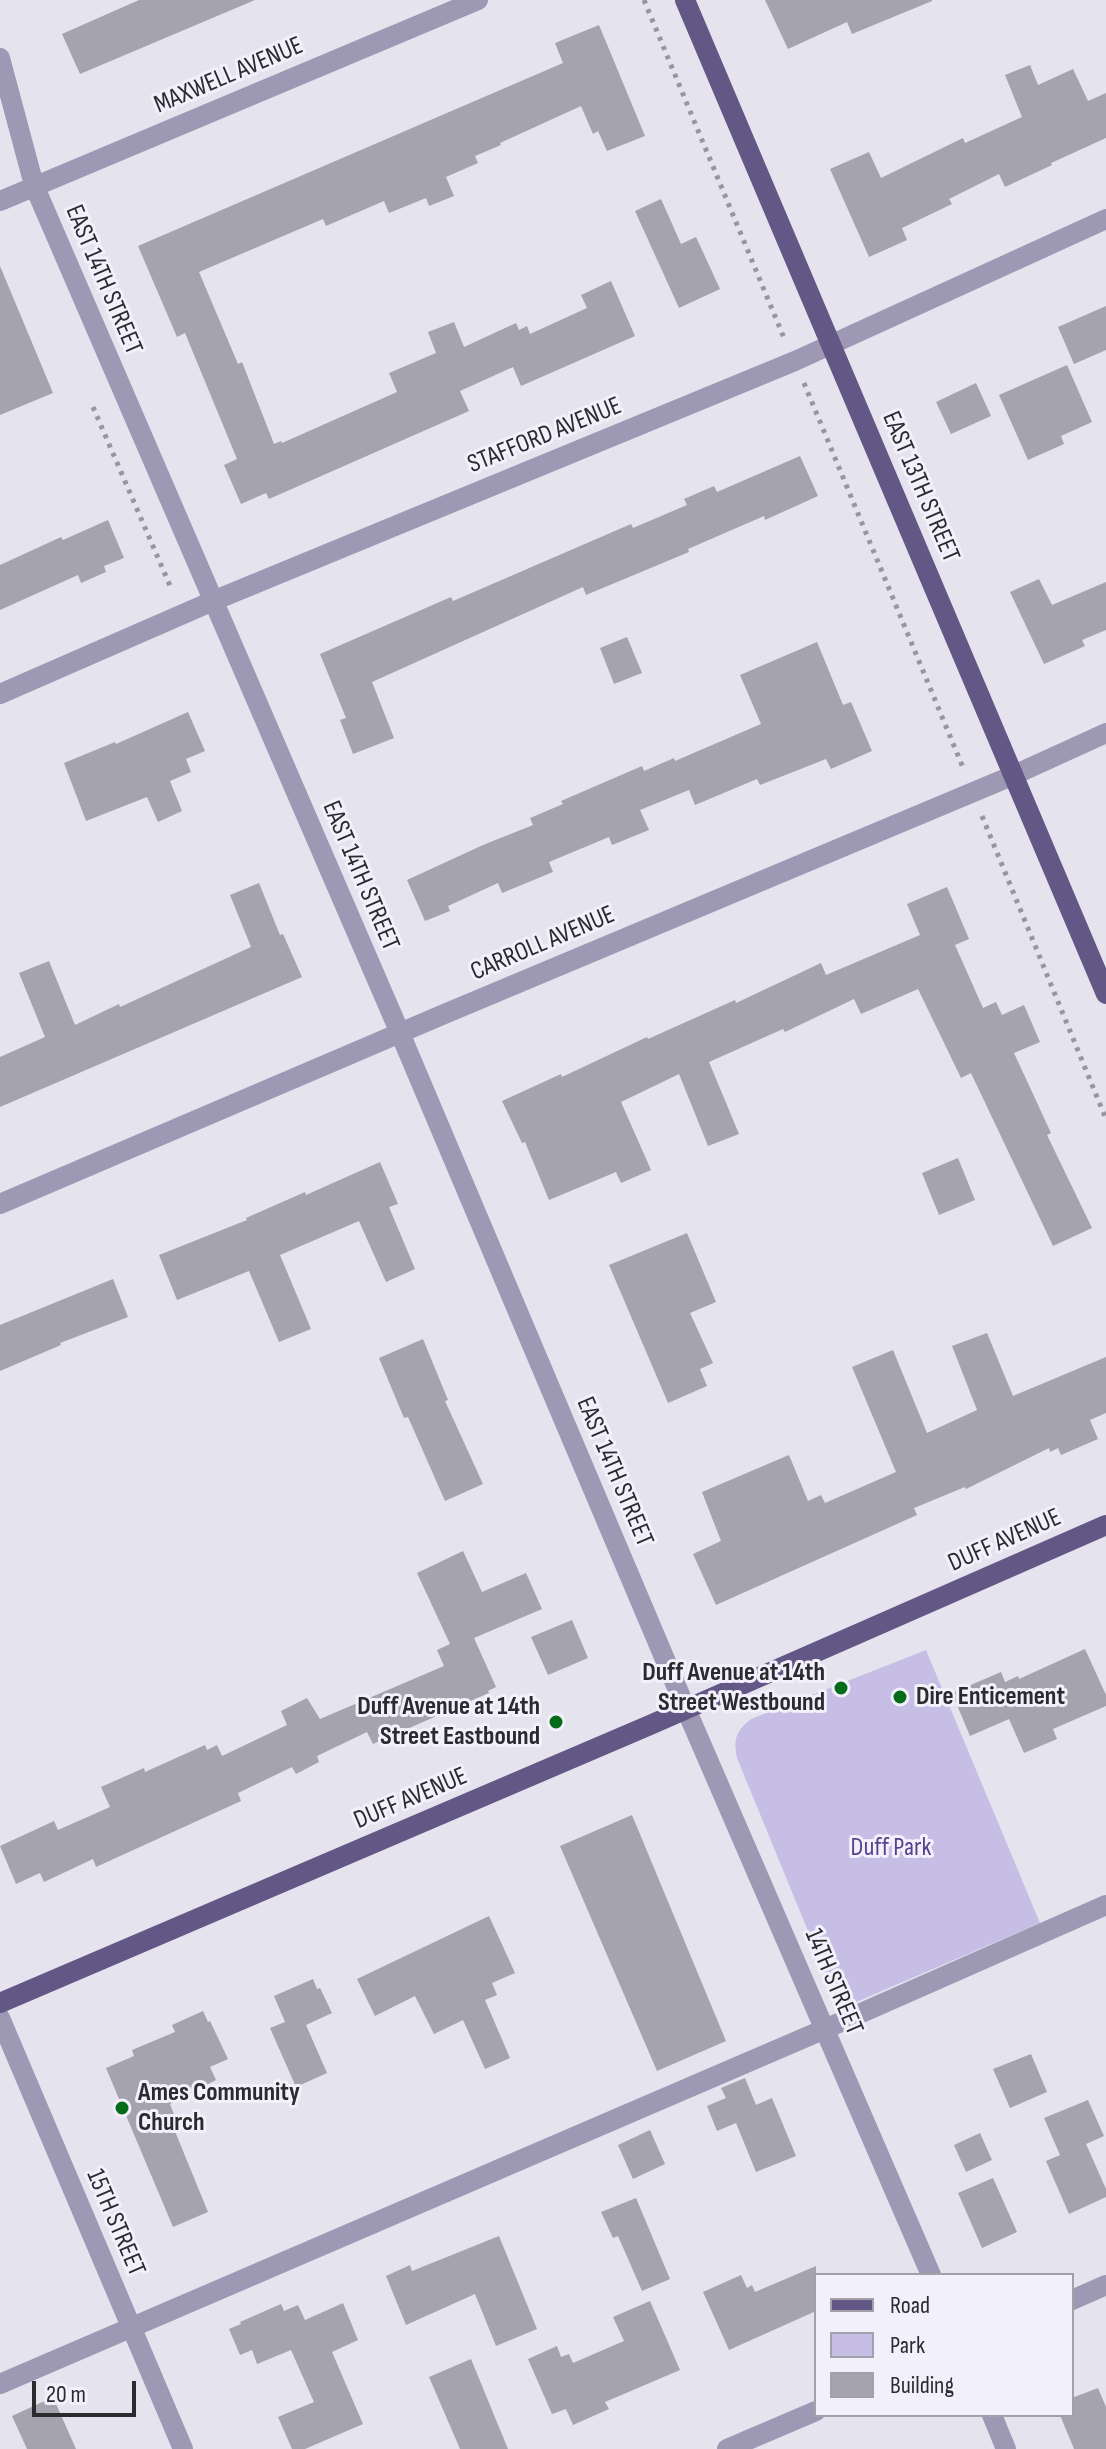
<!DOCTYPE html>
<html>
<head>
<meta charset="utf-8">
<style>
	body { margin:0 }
	#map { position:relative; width:1106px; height:2449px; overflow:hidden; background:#e5e3ee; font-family:"Sofia Sans Condensed",sans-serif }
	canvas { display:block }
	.legend { position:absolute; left:814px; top:2273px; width:260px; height:144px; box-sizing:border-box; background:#f2f0fb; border:2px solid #a2a1a9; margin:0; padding:10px 14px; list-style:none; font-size:24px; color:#2b2a2e }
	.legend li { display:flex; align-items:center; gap:16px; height:40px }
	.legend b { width:40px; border:2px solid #a2a1a9 }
	.scale { position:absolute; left:32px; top:2381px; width:104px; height:36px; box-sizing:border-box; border:4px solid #2b2a2e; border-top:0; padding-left:10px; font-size:24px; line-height:28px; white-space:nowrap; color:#2b2a2e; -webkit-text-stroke:6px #f2f0fb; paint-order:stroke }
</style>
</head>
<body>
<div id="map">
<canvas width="1106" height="2449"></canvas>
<ul class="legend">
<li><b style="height:10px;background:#635786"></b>Road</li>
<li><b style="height:22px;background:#c7bee5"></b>Park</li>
<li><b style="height:22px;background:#a5a3ad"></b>Building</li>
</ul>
<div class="scale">20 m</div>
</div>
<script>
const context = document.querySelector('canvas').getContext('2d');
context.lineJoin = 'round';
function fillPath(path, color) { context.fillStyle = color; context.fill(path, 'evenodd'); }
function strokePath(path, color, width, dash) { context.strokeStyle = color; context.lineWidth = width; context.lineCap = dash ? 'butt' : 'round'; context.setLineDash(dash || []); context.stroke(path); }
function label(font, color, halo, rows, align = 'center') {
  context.font = font + ' "Sofia Sans Condensed",sans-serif'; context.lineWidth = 6; context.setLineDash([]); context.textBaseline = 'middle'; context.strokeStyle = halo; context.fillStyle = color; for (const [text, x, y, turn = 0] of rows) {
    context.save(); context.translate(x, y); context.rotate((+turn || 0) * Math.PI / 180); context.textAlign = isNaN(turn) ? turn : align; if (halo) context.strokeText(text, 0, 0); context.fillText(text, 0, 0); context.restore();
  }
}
fillPath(new Path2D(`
	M926,1650L1040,1923L840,2009L737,1758C733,1739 736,1731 751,1719Z`), '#c7bee5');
fillPath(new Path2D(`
	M139,0H255L80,74L62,34Z
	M765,0H932V1L852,34L847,22L788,49Z
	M599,25L645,136L607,151L598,131L593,134L581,106L500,143L501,145L475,156L478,163L446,177L454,196L429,206L426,198L389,213L384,201L326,226L323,219L199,272L238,364L242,362L274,444L281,441L282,443L397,392L389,373L436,353L428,332L454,322L464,347L516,323L519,330L527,326L530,334L587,308L581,295L611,281L635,336L521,386L513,367L460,391L469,411L269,499L266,493L241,504L224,465L237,459L185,333L177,337L138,246L563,63L555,43Z
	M1030,65L1038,85L1073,69L1088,101L1106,93V138L1051,163L1052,165L1005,187L999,174L949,199L952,204L902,228L907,240L869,257L830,169L869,152L881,178L963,138L965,143L1022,117L1005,75Z
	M661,199L681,244L696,237L720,289L679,308L635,211Z
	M0,266L53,393L0,415Z
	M1106,306V350L1074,364L1058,327Z
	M1067,365L1092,422L1061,436L1064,444L1028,460L999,395Z
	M976,383L991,416L951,434L936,402Z
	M800,456L818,496L765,520L764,516L688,549L689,552L586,595L583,587L372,682L394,738L353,754L340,720L346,718L320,654L451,597L453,601L631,524L633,528L687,505L684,499L714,486L717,492Z
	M108,520L124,558L104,566L106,572L81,583L78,575L0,610V565L61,537L63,540Z
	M1039,579L1052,605L1106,582V630L1082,640L1085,646L1044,664L1010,592Z
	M627,637L642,673L614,684L600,648Z
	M817,642L843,705L851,702L872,751L831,769L826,759L760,785L757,779L695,805L689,790L640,810L649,830L612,845L609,837L549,862L553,872L502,893L498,883L448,906L450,911L425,921L407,880L483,845L533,825L530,818L563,804L561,801L642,766L644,771L674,758L675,761L761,724L740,675Z
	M188,712L205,751L186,759L191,772L170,781L182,811L158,822L147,797L86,821L64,763L115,742L116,744Z
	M259,883L280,935L283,934L302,977L0,1107V1057L45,1037L19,973L49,961L75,1025L119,1004L120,1007L251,947L230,895Z
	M947,887L969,939L955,945L983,1008L996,1002L1002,1015L1024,1005L1040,1042L1014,1053L1051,1133L1047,1135L1092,1228L1053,1246L971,1073L961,1078L918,989L861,1014L854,999L785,1032L783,1029L709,1062L739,1134L708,1146L679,1074L621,1102L651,1170L621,1183L616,1172L549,1200L525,1142L522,1143L502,1101L561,1074L562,1077L647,1037L648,1039L735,1000L736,1003L821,963L826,975L920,935L907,904Z
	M958,1158L975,1200L939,1215L922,1173Z
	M380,1162L398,1204L389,1207L415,1269L386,1282L359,1221L280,1255L311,1329L279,1342L249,1271L177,1300L159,1255L247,1220L246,1218L305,1192L306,1195Z
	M687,1233L716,1302L690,1313L713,1363L700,1369L707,1386L668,1403L609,1265Z
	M113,1279L128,1317L60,1343L61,1345L0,1371V1325Z
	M987,1333L1013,1396L1106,1357V1413L1090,1420L1098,1439L1061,1455L1058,1448L1050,1452L1049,1448L966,1489L965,1487L914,1508L917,1515L716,1605L693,1554L721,1541L702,1492L789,1455L808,1501L821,1495L825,1503L896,1472L852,1367L893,1350L927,1433L977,1410L952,1346Z
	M423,1339L448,1400L445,1401L483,1484L445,1501L408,1417L404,1418L379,1358Z
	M463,1551L482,1592L526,1573L542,1609L474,1638L496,1687L488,1691L489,1693L373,1744L367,1732L317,1756L319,1762L296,1774L292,1767L238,1793L241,1801L96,1867L93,1859L44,1882L40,1873L16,1884L0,1846L54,1821L58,1830L110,1807L101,1787L144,1768L145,1772L205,1745L207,1750L217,1745L222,1756L287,1725L281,1711L307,1698L320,1719L444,1666L437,1650L450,1644L417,1573Z
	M572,1620L588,1658L548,1675L531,1637Z
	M1085,1649L1106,1695V1706L1053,1729L1057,1739L1024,1753L1009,1719L970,1736L952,1693L1001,1672L1005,1682L1018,1676L1019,1679Z
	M632,1815L726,2041L657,2071L560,1846Z
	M489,1916L515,1973L492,1983L497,1995L485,2000L510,2058L485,2069L463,2020L434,2034L415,1996L375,2016L357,1979Z
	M313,1979L317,1989L320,1988L332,2013L306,2025L327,2073L296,2087L270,2028L285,2022L274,1996Z
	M203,2011L208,2022L210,2021L228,2059L210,2067L216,2080L170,2104L177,2122L172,2124L208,2212L173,2227L106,2068L134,2056L132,2050L175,2032L172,2025Z
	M1031,2054L1047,2092L1010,2108L993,2069Z
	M745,2078L756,2105L772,2098L796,2156L756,2172L736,2123L717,2131L707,2106L726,2098L721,2088Z
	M1088,2100L1104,2136L1086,2144L1106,2189V2197L1069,2214L1046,2161L1060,2155L1044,2118Z
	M650,2130L665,2164L633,2179L618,2145Z
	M980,2133L992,2160L966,2172L954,2145Z
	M993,2178L1017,2232L982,2248L958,2193Z
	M636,2198L670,2279L642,2291L618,2236L613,2238L601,2212Z
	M499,2236L537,2329L496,2346L475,2294L406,2325L386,2276L410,2265L412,2271Z
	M816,2266V2311L729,2350L703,2292L741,2275L747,2288L752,2285L755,2292Z
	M650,2301L680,2370L605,2402L609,2409L573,2425L566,2409L552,2414L528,2359L557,2346L561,2357L569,2354L573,2363L624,2341L613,2317Z
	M343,2303L358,2340L332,2352L363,2424L305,2449H292L278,2417L314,2402L291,2350L257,2364L252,2350L240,2355L229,2329L241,2324L240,2322L281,2304L284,2311L298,2305L305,2320Z
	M471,2359L508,2449H460L429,2377Z
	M1098,2388L1106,2407V2449H1074L1060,2415H1072V2398Z
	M53,2397L76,2449H27L12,2416Z`), '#a5a3ad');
strokePath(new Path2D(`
	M644,0L784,338
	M804,383L964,770
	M93,407L171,588
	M982,816L1106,1119`), '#97959d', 5, [4, 6]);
strokePath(new Path2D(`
	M0,58L34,185L400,1033L686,1709L931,2275
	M0,201L478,0
	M0,694L213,601L795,361L1106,219
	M0,1204L442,1015L1014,775L1106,733
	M0,2018L183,2449
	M1072,2300L1106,2285
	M0,2384L825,2029L1106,1905
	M992,2415L1006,2449
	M727,2449L816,2411`), '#9d98b3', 20);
strokePath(new Path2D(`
	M685,0L1106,994
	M0,2003L650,1725L1106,1525`), '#635786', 20);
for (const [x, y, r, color] of [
	[841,1688,8,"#046b19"],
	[900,1697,8,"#046b19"],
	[556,1722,8,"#046b19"],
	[122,2108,8,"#046b19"]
]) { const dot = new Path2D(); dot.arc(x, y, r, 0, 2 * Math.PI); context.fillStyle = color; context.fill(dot); strokePath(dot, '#f2f0fb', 3); }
label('26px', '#2b2a2e', '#f2f0fb', [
	["MAXWELL AVENUE",229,76,-23],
	["EAST 14TH STREET",103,280,67],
	["STAFFORD AVENUE",545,436,-22],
	["EAST 13TH STREET",920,487,67],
	["EAST 14TH STREET",360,876,67],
	["CARROLL AVENUE",543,944,-23],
	["EAST 14TH STREET",614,1472,67],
	["DUFF AVENUE",1005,1541,-24],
	["DUFF AVENUE",411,1799,-23],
	["14TH STREET",833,1982,67],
	["15TH STREET",115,2223,67]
]);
label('bold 26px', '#2b2a2e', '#f2f0fb', [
	["Duff Avenue at 14th",825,1673],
	["Street Westbound",825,1703],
	["Dire Enticement",916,1697,"left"],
	["Duff Avenue at 14th",540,1707],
	["Street Eastbound",540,1737],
	["Ames Community",138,2093,"left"],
	["Church",138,2123,"left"]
], 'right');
label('26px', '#58428c', '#f2f0fb', [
	["Duff Park",891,1848]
]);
</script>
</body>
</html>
